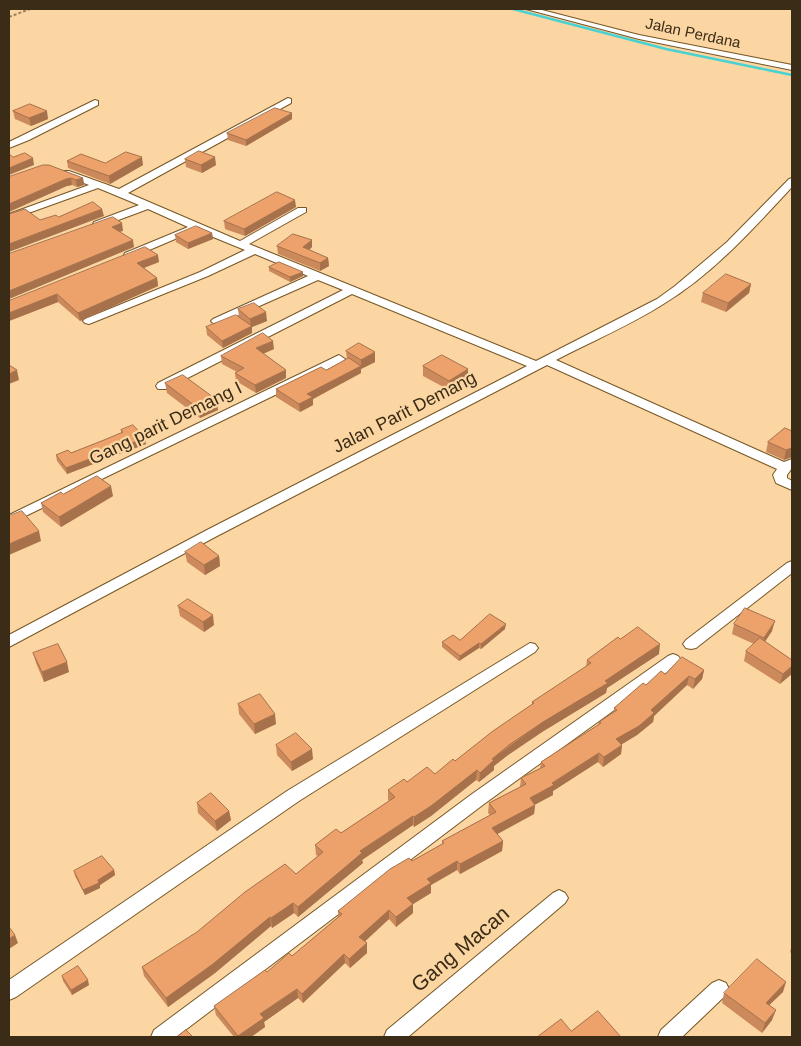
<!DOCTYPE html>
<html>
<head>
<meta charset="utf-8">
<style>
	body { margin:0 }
	#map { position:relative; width:801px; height:1046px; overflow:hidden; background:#fbd6a2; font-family:Arial,sans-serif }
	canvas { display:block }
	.frame { position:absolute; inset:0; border:10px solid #3a2c17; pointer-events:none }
</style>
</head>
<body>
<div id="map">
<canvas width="801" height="1046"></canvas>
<div class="frame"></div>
</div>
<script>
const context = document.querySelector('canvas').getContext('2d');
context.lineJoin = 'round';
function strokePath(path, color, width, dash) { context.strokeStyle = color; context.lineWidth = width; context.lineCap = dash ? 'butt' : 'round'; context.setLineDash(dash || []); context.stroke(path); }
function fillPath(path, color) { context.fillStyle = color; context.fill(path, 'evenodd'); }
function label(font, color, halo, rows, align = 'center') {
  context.font = font + ' Arial,sans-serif'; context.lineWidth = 4.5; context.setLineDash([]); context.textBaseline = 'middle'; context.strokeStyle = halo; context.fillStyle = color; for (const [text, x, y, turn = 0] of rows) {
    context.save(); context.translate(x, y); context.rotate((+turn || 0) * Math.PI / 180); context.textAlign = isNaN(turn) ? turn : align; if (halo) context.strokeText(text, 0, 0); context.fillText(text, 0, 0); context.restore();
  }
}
strokePath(new Path2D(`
	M513,9L666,49L792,75`), '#4ad1d2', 2.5);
const street = new Path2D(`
	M526,9H538L639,35L792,65V70L639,39Z
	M288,98L291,99V103L128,193L240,241L298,208H306V212L249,244L536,361L657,299L675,286L727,242L789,179L792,178V187C754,228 714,273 665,303C631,325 592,341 556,360L784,462L792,459V468L787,475V478L792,481V490L776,483L773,475L777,469L547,365L217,536L9,647V635L207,530L527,366L352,294L166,389H158L156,386L158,383L343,290L318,280L221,323H213L211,321L213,319L308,276L255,254L208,276L89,324L85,323L83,321L85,319L200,272L245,250L196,230L133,257H125L124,255L125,253L188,227L148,209L102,226H94L93,224L94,222L139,205L98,188L9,220V214L89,185L63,175V171H69L119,189Z
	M95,100L98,101V105L29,140L9,148V142Z
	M339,355L345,359L343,362L9,524V515Z
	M792,561V573L696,648L691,649L686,648L683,644L686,640L787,563Z
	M530,643L535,644L538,648L535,652L299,801L16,997L9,1000V980L287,791Z
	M673,654L678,656L681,660L678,664L484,804L176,1037H151L154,1030L472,794L668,656Z
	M559,890L565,893L568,898L565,903L408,1037H384L387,1030L553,893Z
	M719,980L726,983L729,989L726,995L682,1037H658L661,1030L712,983Z`);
strokePath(street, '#765624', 2);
strokePath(new Path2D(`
	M9,17L30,9`), '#987f5b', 2, [3, 2]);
fillPath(street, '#fff');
fillPath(new Path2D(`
	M13,111L48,119L31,126L15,119Z
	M292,119L246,146L228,140L227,133Z
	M185,159L216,165L202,173L186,167Z
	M67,161L143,165L110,184L68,168Z
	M9,177L83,178L84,185L77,187L72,185L67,186Z
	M296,207L245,236L225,229L224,221Z
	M212,233L213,239L188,249L176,242L175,235Z
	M312,240V247L309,250L328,258L329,266L320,271L278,254L277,246Z
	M159,262L144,268L157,278L158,286L80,321L58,302L9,321V301Z
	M269,267L303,276L290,282L269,271Z
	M751,284L749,293L726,312L701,302L703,293Z
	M238,309L267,321L252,327V333L223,348L207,335L206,327L239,317Z
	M274,349L263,354L286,378L256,393L236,381L235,373L237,372L222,364L221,356Z
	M346,351L375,362L361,369V373L313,399V405L300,412L276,397V389L326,370L347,359Z
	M423,366L468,379L449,390L423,376Z
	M165,383L218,410L200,418L167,393Z
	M785,428L792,457L784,460L766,452L768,442Z
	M121,430L146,444L67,474L57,461L56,455L71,453L104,440L121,433Z
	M63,494L113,496L61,527L43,512L41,503Z
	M185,552L219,556L220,566L205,575L187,562Z
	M178,606L214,625L204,632L180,616Z
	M734,624L772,631L765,642L792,660L780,684L744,661L746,651L754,644L732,634Z
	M505,629L481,649L479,648L459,661L442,647V642L460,640Z
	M620,639L659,654L607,688L606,693L542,732L508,755L494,766V770L479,782L476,780L431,816L414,827L413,825L362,860L363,863L298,917L294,913L272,928L271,926L215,973L168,1007L144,976L142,967L296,874L318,856L316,855L315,845L341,833L389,801L388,800V790L407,782L435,774L455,761L532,705V702L586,667L587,660Z
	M33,653L69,672L44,682L36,663Z
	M704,670L702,679L693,689L687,685L654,716L653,722L637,735L622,744L621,754L603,767L598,762L553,791V795L535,804L534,814L497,834L503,841L502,851L460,874L457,870L431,885V893L413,904V913L396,927L389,919L365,941L367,953L350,968L345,963L303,1003L298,998L264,1022L265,1027L251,1037H234L216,1015L214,1006L292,956L338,917V911L412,861L442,844V841L490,815L488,813L489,803L520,787L521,778L540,768L541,762L598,725L599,722L614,712V708L646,685L665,674Z
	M238,704L276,724L255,734L239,714Z
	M276,745L313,759L292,771L277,755Z
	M197,803L229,811L231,820L217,831L198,813Z
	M114,870L115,875L100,885V888L85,895L75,876L74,871Z
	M792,945V954L790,952Z
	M62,976L89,985L72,995L63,981Z
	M783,992L769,1005L772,1020L762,1033L722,1003L724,993Z`), '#cc8a5c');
fillPath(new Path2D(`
	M47,111L48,119L31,126L29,118Z
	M292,113V119L246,146V140Z
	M142,157L143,165L110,184L109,176Z
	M215,157L216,165L202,173L201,165Z
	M33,158L34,165L9,175V168Z
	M71,178L72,185L67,186L9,212V204L66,179Z
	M83,178L84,185L77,187L76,180Z
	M295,200L296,207L245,236L244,229Z
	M102,209L104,216L9,252V244Z
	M122,223L123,231L113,234L112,227Z
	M212,233L213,239L188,249V243Z
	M133,240L134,247L9,299V291Z
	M312,240V247L303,255V247Z
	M158,255L159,262L138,270L137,263Z
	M328,258L329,266L320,271V263Z
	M303,272V276L290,282V277Z
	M157,278L158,286L80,321L78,313Z
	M751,284L749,293L726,312L728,303Z
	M57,294L58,302L9,321V313Z
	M266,312L267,321L252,327V333L223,348L222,341L251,326L250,319Z
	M273,341L274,349L257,356L256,348Z
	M375,352V362L361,369V373L313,399V405L300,412L299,404L307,394L361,366V360Z
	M468,369V379L449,390V381Z
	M17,370L19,380L9,384V374Z
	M286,370V378L256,393L255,385Z
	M217,400L218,410L200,418L199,409Z
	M145,438L146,444L67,474L66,468Z
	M792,448V457L784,460L786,450Z
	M111,486L113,496L61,527L59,517Z
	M39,531L41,541L9,555V544Z
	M219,556L220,566L205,575L204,565Z
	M213,615L214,625L204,632L203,622Z
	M775,621L772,631L761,647L764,638Z
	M506,624L505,629L481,649V644Z
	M479,643V648L459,661L460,656Z
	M660,644L659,654L607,688L606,693L542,732L508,755L494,766V770L479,782L480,773L492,759L543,722Z
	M67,662L69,672L44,682L42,672Z
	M792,666V674L780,684L783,674Z
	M704,670L702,679L693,689L695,679Z
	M689,676L687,685L654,716L653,722L637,735L614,749L616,739L651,710Z
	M275,714L276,724L255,734L254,724Z
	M622,745L621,754L603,767L604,757Z
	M312,749L313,759L292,771L291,762Z
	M599,753L598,762L553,791V795L529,808L530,798Z
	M477,770L476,780L431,816L414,827V817Z
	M535,805L534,814L492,837V828Z
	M229,811L231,820L217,831L215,821Z
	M413,816V825L362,860L363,863L298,917V907L360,851Z
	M503,841L502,851L460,874V864Z
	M457,861V870L431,885V893L413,904V913L396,927V917L407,898L427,879Z
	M114,870L115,875L100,885V888L85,895L83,890Z
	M293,903L294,913L272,928L271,918Z
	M389,910V919L360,946L359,937Z
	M270,917L271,926L215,973L168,1007L166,998Z
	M15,935L18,943L9,949V939Z
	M367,943V953L350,968L349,959Z
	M344,954L345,963L303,1003L302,994Z
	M88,980L89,985L72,995L71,990Z
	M786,982L783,992L762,1012L766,1003Z
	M297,989L298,998L264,1022L265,1027L251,1037H239L238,1036L260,1014Z
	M776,1010L772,1020L762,1033L765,1023Z`), '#a6714b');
const building = new Path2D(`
	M30,104L47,111L29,118L13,111Z
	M275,108L292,113L246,140L227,133Z
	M199,151L215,157L201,165L185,159Z
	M126,152L142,157L109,176L67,161L81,154L105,163Z
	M25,153L33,158L9,168V154L13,157Z
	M43,165H49L83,178L76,180L71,178L66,179L9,204V177Z
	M277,192L295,200L244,229L224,221Z
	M93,202L102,209L9,244V214L25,209L40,220L56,215L58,217Z
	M113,217L122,223L112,227L133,240L9,291V254Z
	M196,226L212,233L188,243L175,235Z
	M293,234L312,240L303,247L328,258L320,263L277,246Z
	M145,247L158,255L137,263L157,278L78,313L57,294L9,313V301Z
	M279,262L303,272L290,277L269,267Z
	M726,274L751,284L728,303L703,293Z
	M254,303L266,312L250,319L238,309Z
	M236,315L252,326L222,341L206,327Z
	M263,333L273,341L256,348L286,370L255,385L235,373L244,368L221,356Z
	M359,343L375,352L361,360L346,351Z
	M442,355L468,369L449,381L423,366Z
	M349,358L361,366L307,394L313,397L299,404L276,389L321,367L326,370Z
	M9,365L17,370L9,374Z
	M183,375L217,400L199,409L165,383Z
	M133,425L145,438L66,468L56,455L68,450L71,453L104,440L123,432L121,430Z
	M785,428L792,431V448L786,450L768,442Z
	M97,476L111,486L59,517L41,503L61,492L63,494Z
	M22,511L39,531L9,544V516Z
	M201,542L219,556L204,565L185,552Z
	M188,599L213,615L203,622L178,606Z
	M745,608L775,621L764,638L734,624Z
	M490,614L506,624L481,644L479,643L460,656L442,642L453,635L460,640Z
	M638,627L660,644L605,681L608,683L543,722L509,745L492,759L494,760L480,773L477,770L431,806L414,817L413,816L360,851L362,853L298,907L293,903L271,918L270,917L213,964L166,998L142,967L197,932L245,892L285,864L296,874L323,852L315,845L336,829L341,833L395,797L388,790L404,779L407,782L427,767L435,774L453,759L455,761L493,731L534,703L532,702L591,663L587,660L618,637L620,639Z
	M760,638L792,660V666L783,674L746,651Z
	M58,644L67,662L42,672L33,653Z
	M682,657L704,670L695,679L689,676L651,710L654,713L639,726L616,739L622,745L604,757L599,753L552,783L554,785L530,798L535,805L492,828L503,841L460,864L457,861L427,879L431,883L407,898L413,904L396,917L389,910L359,937L367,943L349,959L344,954L302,994L297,989L260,1014L264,1018L238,1036L214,1006L265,970L267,972L289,953L292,956L342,914L338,911L390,869L409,858L412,861L444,843L442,841L496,812L489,803L526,784L521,778L545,766L541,762L601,723L599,722L617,710L614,708L643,683L646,685L661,671L665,674Z
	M260,694L275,714L254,724L238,704Z
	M296,733L312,749L291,762L276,745Z
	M211,793L229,811L215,821L197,803Z
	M102,856L114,870L98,880L99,883L83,890L74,871Z
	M9,927L15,935L9,939Z
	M757,959L786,982L766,1003L776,1010L765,1023L724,993Z
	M78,966L88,980L71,990L62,976Z
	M598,1011L621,1037H537L561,1019L571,1031Z
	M186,1030L193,1037H177Z`);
fillPath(building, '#eda16b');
strokePath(building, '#a6714b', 1);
label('15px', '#3a2c17', '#fbd6a2', [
	["Jalan Perdana",693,34,12]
]);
label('18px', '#3a2c17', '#fbd6a2', [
	["Jalan Parit Demang",405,413,-27],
	["Gang parit Demang I",166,424,-26]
]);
label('21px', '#3a2c17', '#fbd6a2', [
	["Gang Macan",461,950,-40]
]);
</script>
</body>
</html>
